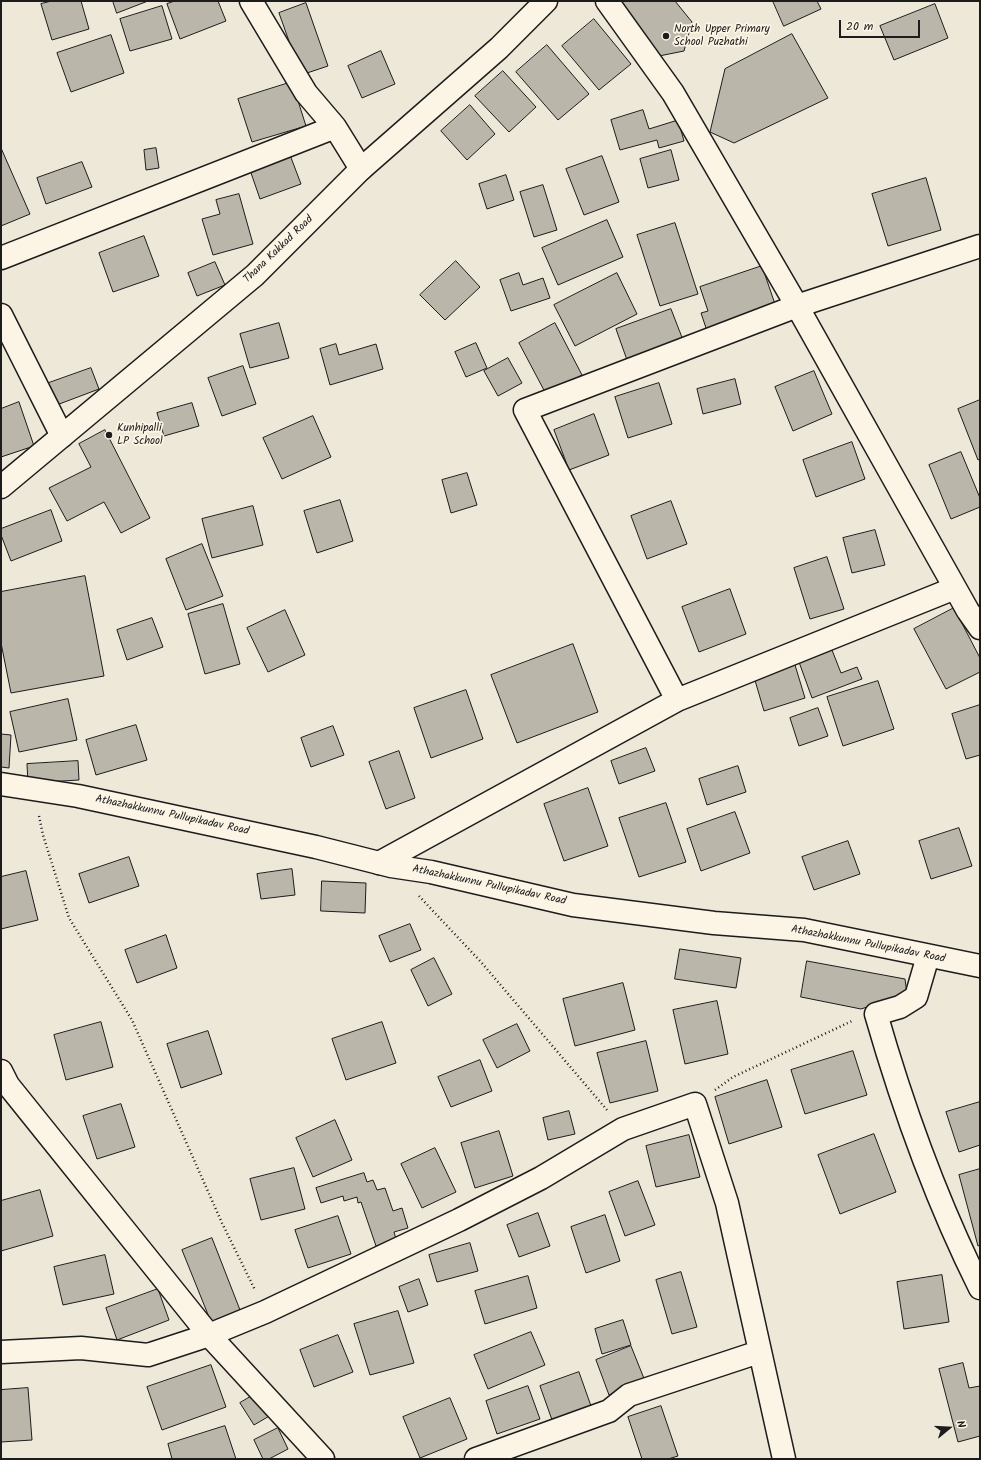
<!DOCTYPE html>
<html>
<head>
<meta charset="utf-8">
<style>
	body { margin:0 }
	#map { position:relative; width:981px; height:1460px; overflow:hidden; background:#eee8d9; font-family:Kalam,sans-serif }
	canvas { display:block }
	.frame { position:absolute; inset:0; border:2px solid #1c1c1c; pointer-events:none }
	.north { position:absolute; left:929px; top:1408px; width:40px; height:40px; -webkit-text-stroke:3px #fcf5e5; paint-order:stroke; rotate:72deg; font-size:11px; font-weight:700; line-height:16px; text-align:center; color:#1c1c1c }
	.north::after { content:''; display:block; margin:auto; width:14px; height:18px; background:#1c1c1c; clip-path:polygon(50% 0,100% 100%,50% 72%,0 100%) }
	.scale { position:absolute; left:839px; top:20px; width:81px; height:18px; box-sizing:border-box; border:2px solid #1c1c1c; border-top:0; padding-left:5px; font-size:12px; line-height:14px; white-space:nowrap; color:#1c1c1c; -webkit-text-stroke:3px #fcf5e5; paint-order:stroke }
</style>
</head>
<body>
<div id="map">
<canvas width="981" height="1460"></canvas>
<div class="frame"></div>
<div class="north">N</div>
<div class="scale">20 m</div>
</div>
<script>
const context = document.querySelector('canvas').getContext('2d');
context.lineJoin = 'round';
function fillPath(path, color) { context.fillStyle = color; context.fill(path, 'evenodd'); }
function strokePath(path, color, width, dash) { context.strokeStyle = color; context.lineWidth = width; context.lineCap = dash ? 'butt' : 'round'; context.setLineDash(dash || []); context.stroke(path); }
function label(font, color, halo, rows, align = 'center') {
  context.font = font + ' Kalam,sans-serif'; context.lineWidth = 3.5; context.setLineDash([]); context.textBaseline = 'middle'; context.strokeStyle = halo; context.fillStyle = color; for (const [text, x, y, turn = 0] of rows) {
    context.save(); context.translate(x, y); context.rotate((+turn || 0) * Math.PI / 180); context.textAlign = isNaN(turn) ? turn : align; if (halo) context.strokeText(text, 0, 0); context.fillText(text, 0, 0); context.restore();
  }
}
const building = new Path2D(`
	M52,1H81L89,29L52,40L41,4Z
	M113,1H148L117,13Z
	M175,1H218L226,21L180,39L167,4Z
	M619,1H675L692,22L684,51L659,56Z
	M773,1H817L821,9L784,26Z
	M306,3L328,66L301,75L279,13Z
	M935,4L948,38L894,60L880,26Z
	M162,6L172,39L130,51L120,19Z
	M594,19L631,64L599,90L562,46Z
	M792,34L828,98L734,143L710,132L725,69Z
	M111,35L124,73L71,92L57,53Z
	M547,45L589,94L558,120L516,72Z
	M381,51L395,84L362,98L348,66Z
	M503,71L536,107L509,132L475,96Z
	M292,82L306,126L252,142L238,99Z
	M470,105L495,134L467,160L441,131Z
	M643,110L649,129L678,120L684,141L659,148L657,140L620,150L611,120Z
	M1,148L30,214L1,226Z
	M156,148L159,168L146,170L144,150Z
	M671,150L679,180L648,188L640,159Z
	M290,155L301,184L260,199L250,170Z
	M602,156L619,202L584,215L566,169Z
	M82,162L92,187L46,204L37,178Z
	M506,175L514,200L487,209L479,184Z
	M926,178L941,230L888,246L872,194Z
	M543,185L557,230L534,237L520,192Z
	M239,194L253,244L213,255L202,219L220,214L216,200Z
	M607,220L623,257L558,285L542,248Z
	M675,223L698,294L660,306L637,235Z
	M144,236L159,276L113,292L99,253Z
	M456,261L480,287L445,320L420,295Z
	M215,262L225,285L197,296L188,273Z
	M762,266L776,307L707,331L701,313L708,311L700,287Z
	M519,273L523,285L543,278L550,298L511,311L500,280Z
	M617,273L637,314L575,346L554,305Z
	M671,309L683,340L627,360L616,329Z
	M279,323L289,358L250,368L240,334Z
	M555,323L582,375L546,394L519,343Z
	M476,343L487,368L466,377L455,352Z
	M336,344L339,355L376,344L383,369L330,385L320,349Z
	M508,358L522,383L498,396L484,371Z
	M243,366L256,404L222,416L208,378Z
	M91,368L99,389L54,406L46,384Z
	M814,371L832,414L793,431L775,387Z
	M735,379L741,404L703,414L697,389Z
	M659,383L672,424L628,438L615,397Z
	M980,400V459L978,460L958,409Z
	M19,402L34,446L1,457V409Z
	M192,403L199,426L164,436L157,413Z
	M594,414L609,455L569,470L554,430Z
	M313,416L331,457L282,479L263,438Z
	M105,430L150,518L121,533L104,502L67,521L49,488L91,467L79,444Z
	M852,442L865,479L816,497L803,460Z
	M961,452L980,498V507L951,519L929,465Z
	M467,473L477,505L451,513L442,480Z
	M340,500L353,541L317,553L304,511Z
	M671,501L687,544L647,559L631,516Z
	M253,506L263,545L212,558L202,519Z
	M51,510L62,541L11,561L1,535V529Z
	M875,530L885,565L852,573L843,538Z
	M202,544L223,596L186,610L166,559Z
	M827,557L844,609L810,619L794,568Z
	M85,576L104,676L11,693L1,643V592Z
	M730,589L746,634L699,652L682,607Z
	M223,604L240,664L205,674L188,614Z
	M954,608L980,658V672L946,689L914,629Z
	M285,610L305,655L268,672L247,628Z
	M152,618L163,647L127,660L117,630Z
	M573,644L598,712L517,743L491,675Z
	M832,650L841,673L857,667L862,679L812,698L799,662Z
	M795,665L805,698L764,711L754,677Z
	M878,681L894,729L843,746L827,697Z
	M466,690L483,739L431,758L414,708Z
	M68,699L77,740L19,752L10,712Z
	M980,705V755L966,759L952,714Z
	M818,708L828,736L799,746L790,718Z
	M136,725L147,760L96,775L86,740Z
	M333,726L344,755L311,767L301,738Z
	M1,734L11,735L9,768L1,767Z
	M646,748L655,771L619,784L611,761Z
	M399,751L415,798L386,809L369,762Z
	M78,761L79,780L28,783L27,764Z
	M738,766L746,792L707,805L699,779Z
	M588,788L608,846L564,861L544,804Z
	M666,803L686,862L639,877L619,818Z
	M735,812L750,853L701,871L687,829Z
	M959,828L972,866L931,879L919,841Z
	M848,841L860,874L814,890L802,857Z
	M129,857L139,886L89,903L79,874Z
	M292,869L295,895L261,899L257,874Z
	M26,871L38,920L1,929V877Z
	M322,881L366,883L365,913L321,911Z
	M410,924L421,950L390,962L379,936Z
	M166,935L177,968L137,983L125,950Z
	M680,949L741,958L736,988L675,979Z
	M434,958L452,994L428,1006L411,970Z
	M807,961L905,979L907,994L861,1009L801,997Z
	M623,983L635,1030L575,1046L563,999Z
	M717,1001L728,1054L685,1064L673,1010Z
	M101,1022L113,1067L66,1080L54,1035Z
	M382,1022L396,1063L346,1080L332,1039Z
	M517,1024L530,1051L497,1068L483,1040Z
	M208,1031L222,1074L181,1088L167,1044Z
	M646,1041L658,1091L610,1103L597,1053Z
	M853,1051L867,1095L805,1114L791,1070Z
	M480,1060L492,1091L451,1107L438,1077Z
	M767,1080L782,1127L729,1144L715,1097Z
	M980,1102V1145L959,1152L946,1112Z
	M121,1104L135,1147L97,1159L83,1116Z
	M569,1111L575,1134L548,1140L543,1118Z
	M335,1120L352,1160L313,1177L296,1138Z
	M499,1131L513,1176L475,1188L461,1143Z
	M874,1134L896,1192L840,1214L818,1155Z
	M689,1135L700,1177L656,1187L646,1146Z
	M435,1148L456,1192L422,1208L401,1164Z
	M294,1168L305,1209L261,1220L250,1179Z
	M980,1169V1245L978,1246L959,1175Z
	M364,1173L367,1182L373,1180L377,1190L385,1188L393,1211L402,1208L408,1228L394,1232L396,1239L376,1246L361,1202L358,1203L357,1197L344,1201L343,1196L321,1203L316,1188Z
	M638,1181L655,1225L625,1236L609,1192Z
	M40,1190L53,1236L1,1251V1201Z
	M538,1213L550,1246L519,1257L507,1225Z
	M605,1215L620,1261L586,1273L571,1227Z
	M338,1216L351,1254L308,1268L295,1230Z
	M212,1238L240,1310L211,1322L182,1250Z
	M470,1243L478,1271L437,1282L429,1255Z
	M105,1255L114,1294L63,1305L54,1267Z
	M681,1272L697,1327L672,1334L656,1280Z
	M942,1275L949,1322L904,1329L897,1282Z
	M528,1276L537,1308L485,1324L475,1291Z
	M419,1279L428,1305L408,1312L399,1287Z
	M158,1289L169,1320L117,1340L106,1308Z
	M398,1311L414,1363L370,1375L354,1324Z
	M623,1320L631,1345L602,1354L595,1329Z
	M531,1332L545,1365L488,1389L474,1355Z
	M338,1335L353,1372L314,1387L300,1350Z
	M631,1346L645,1381L609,1395L596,1360Z
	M963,1363L969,1388L980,1386V1436L958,1442L939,1369Z
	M211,1365L226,1407L162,1430L147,1387Z
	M579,1372L591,1406L552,1420L540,1386Z
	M528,1386L540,1419L497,1434L486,1401Z
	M28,1388L32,1440L1,1442V1390Z
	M257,1393L271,1415L254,1425L240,1403Z
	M450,1398L467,1439L420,1458L403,1417Z
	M661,1406L678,1456L668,1459H642L628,1417Z
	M225,1426L236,1459H172L168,1444Z
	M278,1428L288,1449L269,1459H263L254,1440Z`);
fillPath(building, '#bab6aa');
strokePath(building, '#1c1c1c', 1);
const minor = new Path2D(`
	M251,1L306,93L335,127
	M607,1L673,93L797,306L968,611L980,628
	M1,258L335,127L361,169
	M1,315L62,436
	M955,588L677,700L525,410L797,306L980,246
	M379,863L677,700
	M928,956L916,997L900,1007L876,1014C903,1108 936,1200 980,1288
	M1,1071L8,1085L209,1335L323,1459
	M1,1352L81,1348L148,1355L209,1335L265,1312L459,1220L541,1178L623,1129L695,1104L727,1203L784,1459
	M476,1459L609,1411L629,1395L759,1352`);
const secondary = new Path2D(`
	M1,487L255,275L361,169L499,48L546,1
	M1,784L78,796L316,847L391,866L431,872L573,905L714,923L804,930L980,966`);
strokePath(minor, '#1c1c1c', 25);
strokePath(secondary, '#1c1c1c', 25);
strokePath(new Path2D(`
	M39,816L43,835L69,918L132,1020L222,1223L255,1290
	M419,896L481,962L607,1110
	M715,1090L733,1077L852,1021`), '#1c1c1c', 2.5, [1, 3]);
strokePath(minor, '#fcf5e5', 22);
strokePath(secondary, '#fcf5e5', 22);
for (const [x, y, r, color] of [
	[666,36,4,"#1c1c1c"],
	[109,435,4,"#1c1c1c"]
]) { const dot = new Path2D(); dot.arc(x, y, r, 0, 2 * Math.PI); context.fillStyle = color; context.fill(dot); strokePath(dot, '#fcf5e5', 1.5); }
label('11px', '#1c1c1c', '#fcf5e5', [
	["North Upper Primary",674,30],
	["School Puzhathi",674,43],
	["Kunhipalli",117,429],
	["LP School",117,442]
], 'left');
label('11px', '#1c1c1c', '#fcf5e5', [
	["Thana Kakkad Road",279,250,-44],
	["Athazhakkunnu Pullupikadav Road",172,816,12],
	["Athazhakkunnu Pullupikadav Road",489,886,12],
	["Athazhakkunnu Pullupikadav Road",868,945,11]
]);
</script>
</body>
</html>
